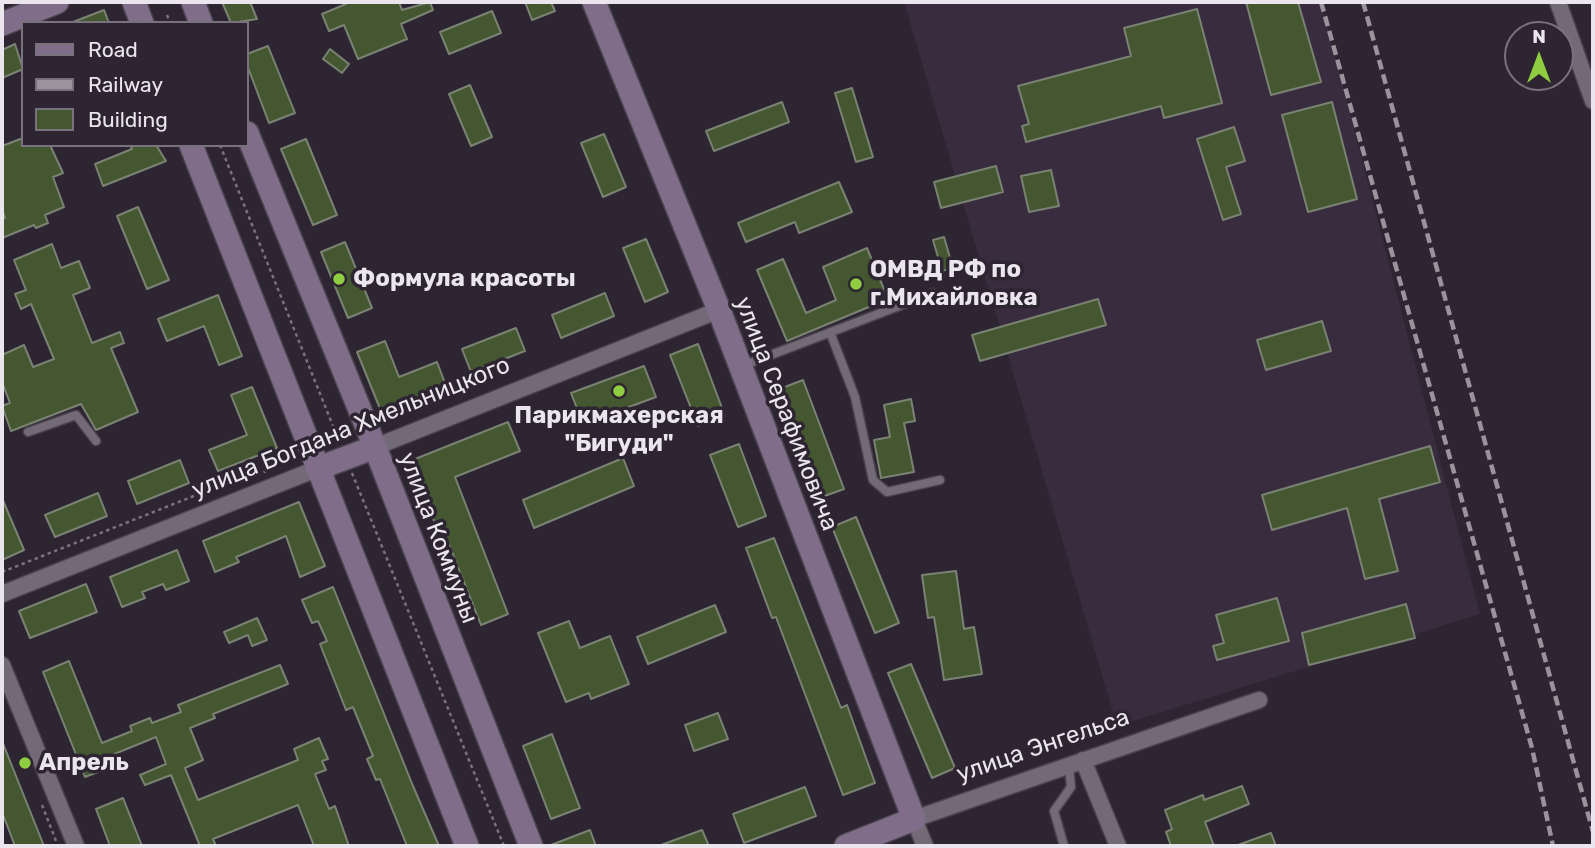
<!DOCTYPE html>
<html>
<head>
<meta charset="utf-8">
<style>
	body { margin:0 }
	#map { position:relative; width:1595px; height:848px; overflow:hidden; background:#2d2531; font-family:Rubik,sans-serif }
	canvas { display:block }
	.frame { position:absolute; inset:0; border:4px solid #ebe6ee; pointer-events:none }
	.legend { position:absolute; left:21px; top:21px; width:228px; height:126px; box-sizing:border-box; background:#2d2531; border:2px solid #79727d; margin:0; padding:9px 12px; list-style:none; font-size:21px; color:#ebe6ee }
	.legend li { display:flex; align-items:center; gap:14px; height:35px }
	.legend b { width:35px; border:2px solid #79727d }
	.north { position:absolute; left:1504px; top:21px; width:70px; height:70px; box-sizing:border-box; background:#2d2531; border:2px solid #79727d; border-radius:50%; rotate:0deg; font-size:19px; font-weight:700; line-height:28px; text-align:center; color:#ebe6ee }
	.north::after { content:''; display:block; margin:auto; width:24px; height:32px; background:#90cd40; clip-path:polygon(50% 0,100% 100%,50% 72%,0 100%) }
</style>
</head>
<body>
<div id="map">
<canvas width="1595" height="848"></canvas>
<div class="frame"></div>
<ul class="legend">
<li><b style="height:9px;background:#806d8a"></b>Road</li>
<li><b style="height:9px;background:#9a939d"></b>Railway</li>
<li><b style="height:19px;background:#445731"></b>Building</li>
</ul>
<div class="north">N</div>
</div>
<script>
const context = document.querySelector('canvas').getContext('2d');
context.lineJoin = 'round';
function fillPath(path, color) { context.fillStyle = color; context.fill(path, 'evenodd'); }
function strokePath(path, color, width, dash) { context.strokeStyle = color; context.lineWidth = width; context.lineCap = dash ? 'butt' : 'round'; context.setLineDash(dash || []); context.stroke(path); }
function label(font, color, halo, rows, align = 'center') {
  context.font = font + ' Rubik,sans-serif'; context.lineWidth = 7; context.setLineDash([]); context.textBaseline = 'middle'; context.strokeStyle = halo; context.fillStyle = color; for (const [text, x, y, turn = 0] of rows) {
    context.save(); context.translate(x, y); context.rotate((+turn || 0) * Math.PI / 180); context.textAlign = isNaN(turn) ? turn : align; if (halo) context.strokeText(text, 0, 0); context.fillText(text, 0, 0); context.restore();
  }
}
fillPath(new Path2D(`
	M904,2H1321L1480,614L1117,726Z`), '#382c3e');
const building = new Path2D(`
	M222,2H250L257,19L231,23Z
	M345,2H399L402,10L430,2L433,10L401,24L407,39L358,59L344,25L329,31L322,14L346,4Z
	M525,2H551L555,11L532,20Z
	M1246,2H1298L1321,82L1271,95Z
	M1197,9L1222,103L1164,118L1161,106L1026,142L1022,126L1029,124L1018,86L1131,56L1124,28Z
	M104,10L109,23H73V22Z
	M492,11L501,33L449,54L440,32Z
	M15,44L23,69L2,78V50Z
	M268,46L295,113L269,123L247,65V54Z
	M330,49L349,64L342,73L323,59Z
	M470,85L492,137L471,146L449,94Z
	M852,88L873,157L856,162L835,93Z
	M782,102L789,122L714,151L706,131Z
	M1332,102L1357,199L1308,212L1282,115Z
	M1234,127L1245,161L1226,167L1241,214L1223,220L1197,139Z
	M604,134L626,187L603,197L581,143Z
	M23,138V145H50L63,173L53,177L64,207L45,215L48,223L36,228L34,225L2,238V219L5,218L2,209V146Z
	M306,139L337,215L313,225L281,149Z
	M130,145H156L166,161L103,186L95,164L132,149Z
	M996,166L1003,192L941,208L934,182Z
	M1051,170L1059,206L1029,212L1021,176Z
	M839,182L852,212L799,233L795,222L746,242L738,223Z
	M138,207L169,280L147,289L117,216Z
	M944,237L953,268L942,271L933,240Z
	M646,239L668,292L645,302L623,248Z
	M345,242L372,308L348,318L321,252Z
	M52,244L61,268L79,261L90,288L73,295L92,343L120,332L124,343L111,348L138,412L96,430L81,404L11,431L2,406L10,403L2,382V355L24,345L33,367L54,359L31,304L21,309L15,294L26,290L14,260Z
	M867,248L888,299L787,341L757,270L783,259L806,313L836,300L823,267Z
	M605,293L614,316L561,338L552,315Z
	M218,295L242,356L219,365L204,326L167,341L158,319Z
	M1098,299L1106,325L980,361L972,335Z
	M1322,321L1331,351L1266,370L1257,340Z
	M516,328L525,351L471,372L462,349Z
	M385,341L399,377L437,362L448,391L383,416L357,352Z
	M698,344L725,416L698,426L670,355Z
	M644,366L656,397L583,424L571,393Z
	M803,380L844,489L819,498L777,390Z
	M252,387L277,448L218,471L209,450L247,435L231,395Z
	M911,399L915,421L904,423L914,472L881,478L874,440L890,437L884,405Z
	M508,422L520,451L455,477L508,614L481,625L445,534L440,536L410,461Z
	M739,444L766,516L738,527L710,455Z
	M1430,446L1440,482L1379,499L1398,571L1365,579L1347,508L1272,530L1262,495Z
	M623,458L634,486L534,528L523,500Z
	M180,460L189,483L137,504L128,481Z
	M98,493L107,516L55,537L45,515Z
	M2,498L24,550L2,560Z
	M299,502L325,566L300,577L286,536L236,557L239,562L215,572L203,541Z
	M856,517L899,623L875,633L832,527Z
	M774,538L841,708L847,705L875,783L843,795L776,617L772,618L746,548Z
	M177,550L189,581L166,590L163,584L142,592L145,598L122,607L110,577Z
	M956,571L964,629L974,627L982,674L944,680L934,617L928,618L922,575Z
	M86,584L97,612L30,638L19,611Z
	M333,587L413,786L439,846H407L380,779L376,780L367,759L373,756L353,707L346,710L320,644L327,641L318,621L312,623L302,600Z
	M1277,598L1289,641L1217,660L1213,646L1224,643L1216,615Z
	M1406,604L1415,638L1309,665L1302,633Z
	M715,605L726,632L648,664L637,637Z
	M257,618L267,640L252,646L248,635L229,643L224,632Z
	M569,621L580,648L610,636L629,684L591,699L589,693L566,702L538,633Z
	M69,661L102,743L132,731L130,726L150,718L152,723L181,712L178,705L280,665L288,684L213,714L215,718L190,728L203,760L185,768L198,800L298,760L294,749L319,738L328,759L322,761L326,770L315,774L329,809L335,806L349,846H314L298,805L213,839L216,846H200L171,775L145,785L140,775L166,764L156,737L107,757L111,767L85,777L43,672Z
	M911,664L955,768L932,778L888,673Z
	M718,713L728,739L694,751L685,725Z
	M552,734L580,808L551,819L523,746Z
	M2,741L44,846H15L2,812Z
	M1242,786L1249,804L1205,822L1214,846H1171L1166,832L1172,829L1165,810L1203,795L1204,800Z
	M805,787L816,816L744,843L733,814Z
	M123,798L142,846H110L96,809Z
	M590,830L596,846H551V845Z
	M702,830L709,846H661V845Z
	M1271,833L1276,846H1238V845Z`);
fillPath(building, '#445731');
strokePath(building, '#7a8273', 2);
const lane = new Path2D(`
	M830,332L855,397L873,480L887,492L940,480
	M742,366L933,293
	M28,432L76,415L96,441
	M1064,846L1054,811L1071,787L1069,766`);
const street = new Path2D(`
	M1558,2L1593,101
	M375,447L719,310
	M2,594L319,468
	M2,665L76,846
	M1083,760L1118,846
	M925,846L914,819L1259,700`);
const secondary = new Path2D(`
	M134,2L142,23
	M193,2L201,23
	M594,2L719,310L914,819L846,846
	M2,24L57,2
	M247,133L375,447L531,846
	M191,145L467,846
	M319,468L375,447`);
strokePath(lane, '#48424c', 11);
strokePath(street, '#48424c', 19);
strokePath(secondary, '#48424c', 26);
strokePath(new Path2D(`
	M167,15L170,23
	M220,145L339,441
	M352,473L504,846
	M2,572L204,492L267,471
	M42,805L58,846`), '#7a737e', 2.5, [3.5, 3.5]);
strokePath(lane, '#736a78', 8);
strokePath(street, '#736a78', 16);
strokePath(secondary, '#806d8a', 23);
strokePath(new Path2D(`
	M1321,2L1532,748L1553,846
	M1363,2L1593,832`), '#9a939d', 4.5, [10, 5]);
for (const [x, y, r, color] of [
	[339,279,7,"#90cd40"],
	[856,284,7,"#90cd40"],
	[619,391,7,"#90cd40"],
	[25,763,7,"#90cd40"]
]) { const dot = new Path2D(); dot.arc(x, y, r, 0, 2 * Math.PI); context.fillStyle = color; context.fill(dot); strokePath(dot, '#2d2531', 2.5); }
label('bold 24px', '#ebe6ee', '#2d2531', [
	["ОМВД РФ по",870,270],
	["г.Михайловка",870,298],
	["Формула красоты",353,279],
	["Парикмахерская",619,416,"center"],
	["\"Бигуди\"",619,444,"center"],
	["Апрель",39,763]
], 'left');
label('24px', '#ebe6ee', '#2d2531', [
	["улица Серафимовича",786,414,69],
	["улица Богдана Хмельницкого",351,428,-22],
	["улица Коммуны",438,538,69],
	["улица Энгельса",1043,746,-19]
]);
</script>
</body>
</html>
